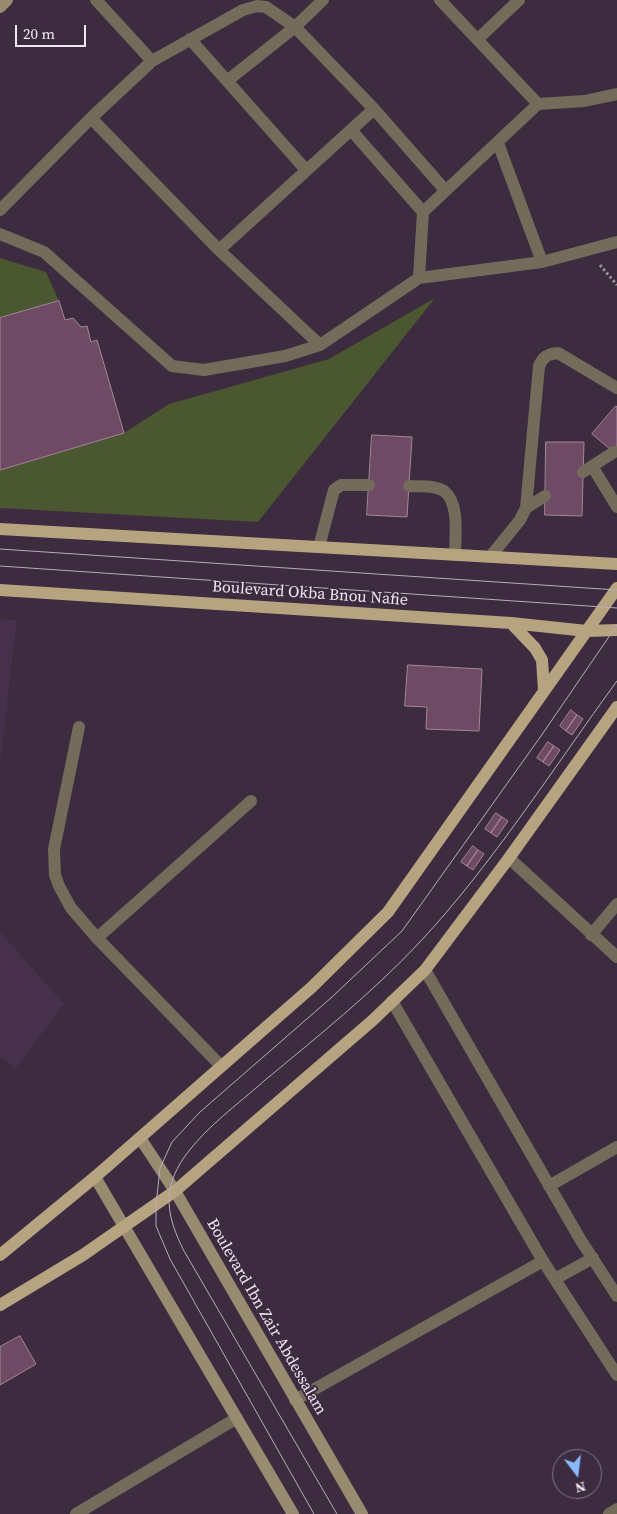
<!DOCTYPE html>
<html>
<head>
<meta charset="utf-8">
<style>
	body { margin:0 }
	#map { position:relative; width:617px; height:1514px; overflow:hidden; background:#3d2b40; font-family:"Source Serif 4",serif }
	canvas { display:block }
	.north { position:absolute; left:552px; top:1449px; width:50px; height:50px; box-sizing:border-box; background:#3d2b40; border:1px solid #857588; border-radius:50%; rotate:165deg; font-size:14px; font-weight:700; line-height:20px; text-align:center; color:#f1e5f3 }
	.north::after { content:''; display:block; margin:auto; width:18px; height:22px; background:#89bafc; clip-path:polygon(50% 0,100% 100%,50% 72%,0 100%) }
	.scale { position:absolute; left:15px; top:25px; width:71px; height:22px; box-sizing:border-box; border:2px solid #f1e5f3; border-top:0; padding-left:6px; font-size:15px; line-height:18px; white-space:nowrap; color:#f1e5f3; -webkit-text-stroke:4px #3d2b40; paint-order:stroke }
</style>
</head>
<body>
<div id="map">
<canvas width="617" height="1514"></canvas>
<div class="north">N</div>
<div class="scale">20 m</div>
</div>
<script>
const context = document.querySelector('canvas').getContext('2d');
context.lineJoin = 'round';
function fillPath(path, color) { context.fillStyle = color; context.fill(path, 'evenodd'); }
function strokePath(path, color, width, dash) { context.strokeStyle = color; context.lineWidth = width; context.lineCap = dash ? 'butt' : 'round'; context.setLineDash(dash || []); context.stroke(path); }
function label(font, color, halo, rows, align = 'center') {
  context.font = font + ' "Source Serif 4",serif'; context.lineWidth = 4; context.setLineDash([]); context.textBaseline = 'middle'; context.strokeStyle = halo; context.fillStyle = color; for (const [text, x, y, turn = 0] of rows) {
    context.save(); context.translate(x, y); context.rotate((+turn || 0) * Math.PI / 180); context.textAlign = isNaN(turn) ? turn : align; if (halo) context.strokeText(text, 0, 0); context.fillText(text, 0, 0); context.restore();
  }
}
fillPath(new Path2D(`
	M0,619L17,620L0,763Z
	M0,932L64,1004L15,1069L0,1056Z`), '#47304b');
fillPath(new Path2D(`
	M0,258L46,272L59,301L0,318Z
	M435,298L258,522L0,508V470L124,433L169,404L329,359Z`), '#4b5730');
const building = new Path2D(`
	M59,301L65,320L73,318L81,327L87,326L91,342L97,340L124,433L0,470V318Z
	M616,406L617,407V455L592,434Z
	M372,435L412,437L407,517L367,515Z
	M546,442H584L582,516L545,515Z
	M408,665L482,669L479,731L426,729L427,707L405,706Z
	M571,710L577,715L566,731L560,726Z
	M577,715L583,719L572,735L566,731Z
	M548,742L554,746L543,762L537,758Z
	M554,746L560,750L549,766L543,762Z
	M496,813L502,817L491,833L485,829Z
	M502,817L508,821L497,837L491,833Z
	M473,846L478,850L467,866L461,862Z
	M478,850L484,854L473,870L467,866Z
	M20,1336L36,1364L0,1385V1347Z`);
fillPath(building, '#6e4a64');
strokePath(building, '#a4879b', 1);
strokePath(new Path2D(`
	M600,265L617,285`), '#9e8fa0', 3, [2.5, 2.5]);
strokePath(new Path2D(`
	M592,466L617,507
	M583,472L614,452
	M409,486C420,487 435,485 444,491C460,503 455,537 455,555
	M526,508L545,496
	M319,547L334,490L341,485H369
	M490,557L520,520L526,508L539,366C543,357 547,354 558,353L617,388
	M79,727L54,849L55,875L59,886L71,908L97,938L221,1066
	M97,938L251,801
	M295,1400L543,1261`), '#746b5a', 12);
strokePath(new Path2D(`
	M96,0L152,61
	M440,0L538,104L584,101L617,94
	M190,39L306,170
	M478,39L519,0
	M227,81L295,27L323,0
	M91,118L219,250L320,345
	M351,130L423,212
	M498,143L542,262
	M0,210L91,118L152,61L243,10L257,6L266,7L295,27L374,109L445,190
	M0,234L44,252L172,366L204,370L285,356L320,345L419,278L542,262L617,242
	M219,250L374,109
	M419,278L423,212L538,104
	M509,858L617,957
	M591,935L617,904
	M425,970L580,1239L617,1296
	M392,1001L543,1261L617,1375
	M549,1186L617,1147
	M555,1279L593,1258
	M76,1514L237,1418
	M609,1514L617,1509`), '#746b5a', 12);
strokePath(new Path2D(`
	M0,7L7,0
	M140,1138L175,1191L362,1514
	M95,1177L293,1514`), '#998b70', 12);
strokePath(new Path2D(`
	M0,529L617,564
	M0,590L511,623L587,631L617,630
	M511,623L535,648L542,660L544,690
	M0,1255L95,1177L312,987L388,912L617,588
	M0,1305L83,1255L175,1191L373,1020L425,970L509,858L617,707`), '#b6a380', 12);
strokePath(new Path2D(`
	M0,549L617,590
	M0,566L617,608
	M314,1514L170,1259L156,1226V1205L160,1168L172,1142L200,1112L332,997L402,931L541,736L617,625
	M337,1514L184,1251C167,1217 161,1190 185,1156C206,1127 237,1105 264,1081C317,1037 372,993 419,943C492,865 554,767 617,681`), '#baacbc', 1);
label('16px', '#f1e5f3', '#3d2b40', [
	["Boulevard Okba Bnou Nafie",310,594,4],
	["Boulevard Ibn Zair Abdessalam",266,1317,60]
]);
</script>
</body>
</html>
